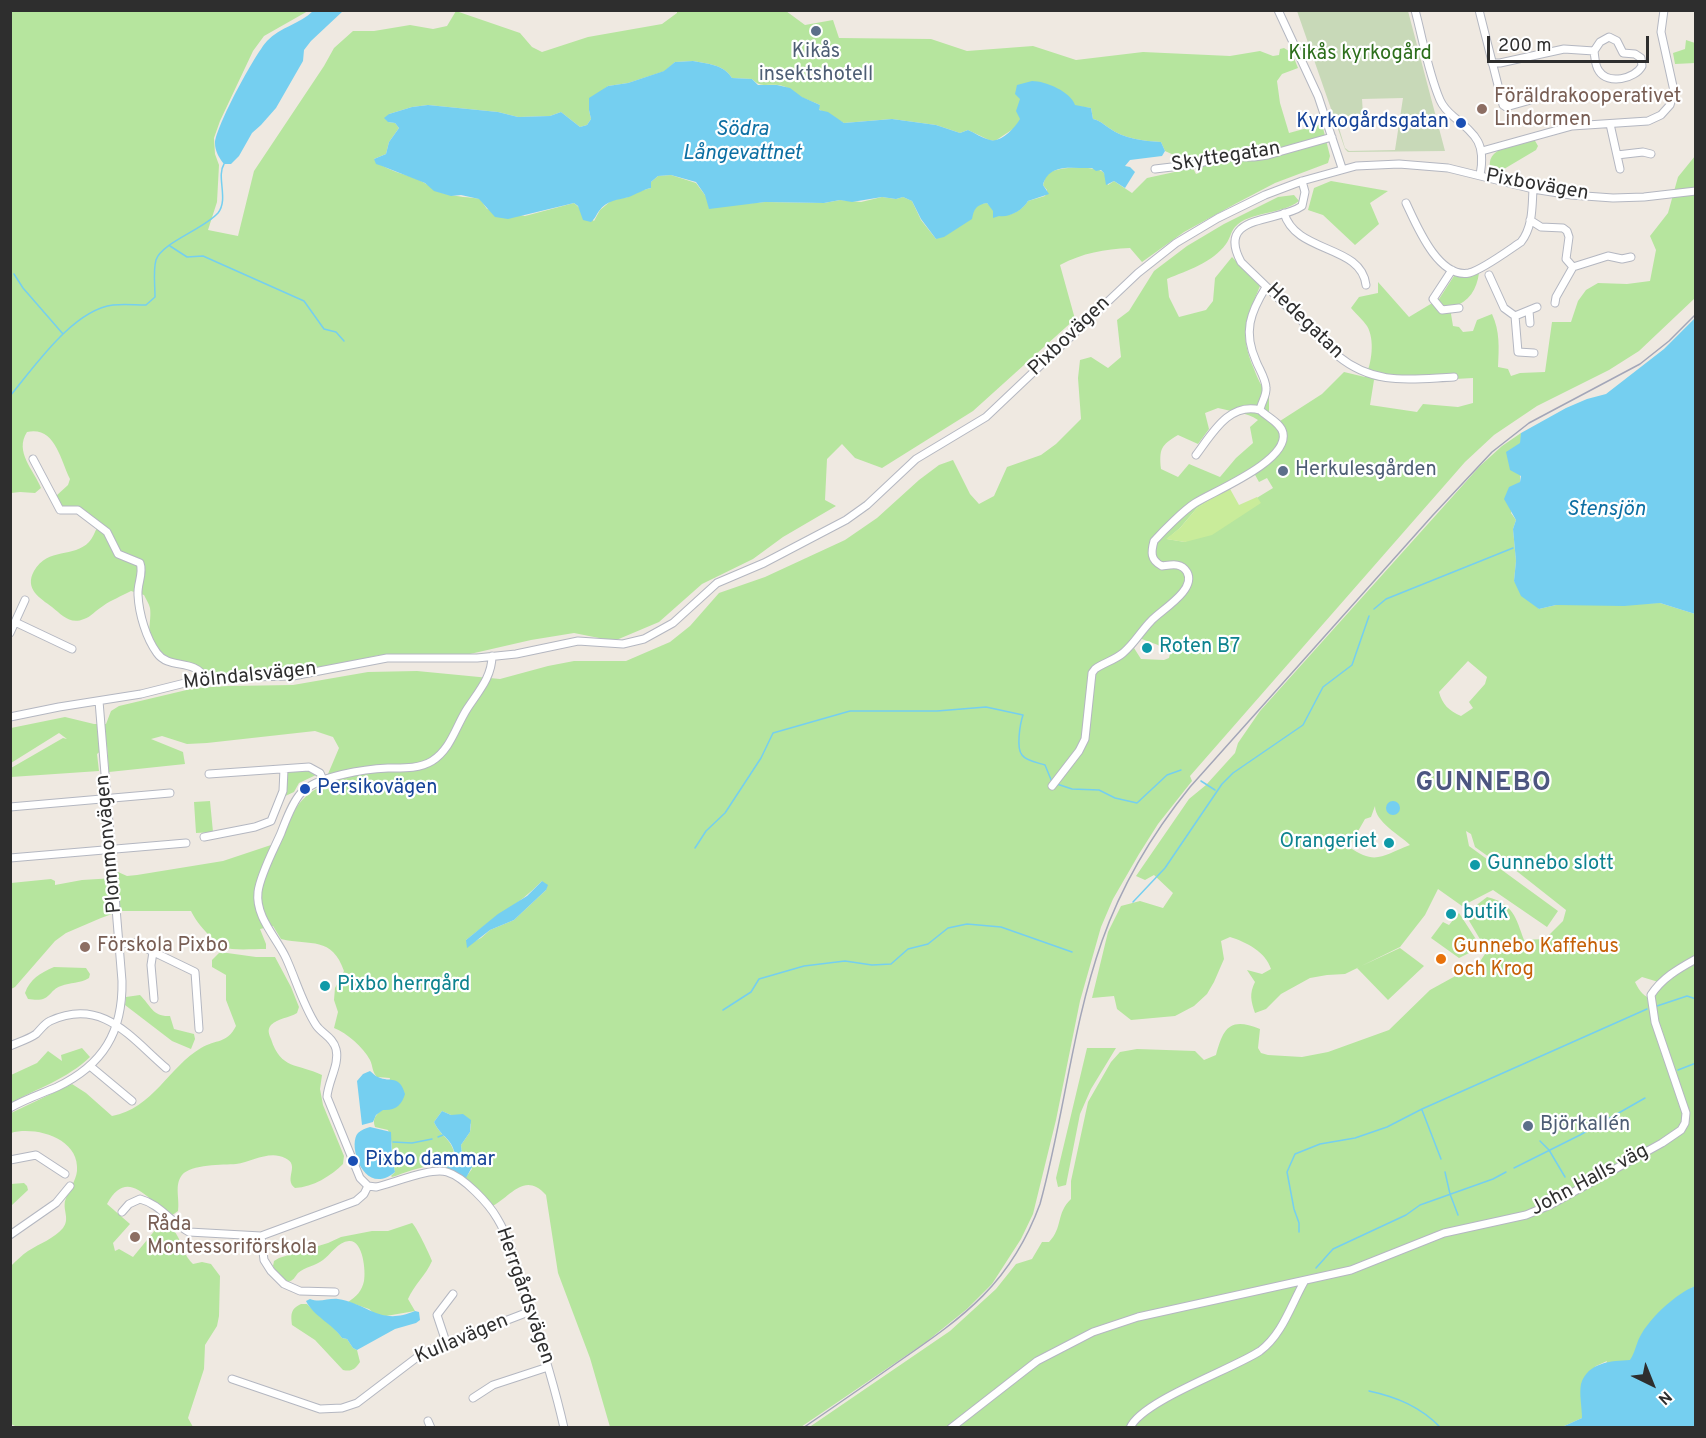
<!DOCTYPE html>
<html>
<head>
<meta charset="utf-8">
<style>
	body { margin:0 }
	#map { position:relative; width:1706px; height:1438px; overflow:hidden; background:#efe9e1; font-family:Overpass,sans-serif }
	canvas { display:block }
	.frame { position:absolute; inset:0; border:12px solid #2e2e2e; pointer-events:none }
	.north { position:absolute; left:1622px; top:1354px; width:60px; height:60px; -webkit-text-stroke:4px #fff; paint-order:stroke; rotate:137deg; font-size:16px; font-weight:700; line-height:24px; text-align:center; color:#2e2e2e }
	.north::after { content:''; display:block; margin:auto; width:21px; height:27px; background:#2e2e2e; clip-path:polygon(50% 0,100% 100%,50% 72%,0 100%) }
	.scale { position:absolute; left:1487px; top:36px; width:162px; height:27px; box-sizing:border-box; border:3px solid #2e2e2e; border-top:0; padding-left:8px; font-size:18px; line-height:21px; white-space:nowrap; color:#2e2e2e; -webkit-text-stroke:4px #fff; paint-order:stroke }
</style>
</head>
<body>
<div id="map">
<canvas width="1706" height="1438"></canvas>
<div class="frame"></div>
<div class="north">N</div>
<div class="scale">200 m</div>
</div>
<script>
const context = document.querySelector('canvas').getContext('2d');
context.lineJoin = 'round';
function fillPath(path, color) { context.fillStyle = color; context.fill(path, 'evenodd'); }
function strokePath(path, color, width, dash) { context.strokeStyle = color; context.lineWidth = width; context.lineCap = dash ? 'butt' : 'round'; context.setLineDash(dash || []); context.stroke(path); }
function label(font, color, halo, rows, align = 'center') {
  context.font = font + ' Overpass,sans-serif'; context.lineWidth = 4.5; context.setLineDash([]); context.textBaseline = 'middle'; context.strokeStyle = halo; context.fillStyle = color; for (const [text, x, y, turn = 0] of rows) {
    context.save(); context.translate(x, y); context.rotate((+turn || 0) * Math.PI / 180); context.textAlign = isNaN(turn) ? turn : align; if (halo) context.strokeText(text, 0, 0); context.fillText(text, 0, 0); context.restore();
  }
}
fillPath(new Path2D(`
	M677,10L786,11L805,25L833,20L839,38L931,39L967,51L1033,46L1076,60L1143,52L1230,56L1260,51L1273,56L1279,55L1280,49L1284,48L1292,53L1298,68L1282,74L1277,81L1280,103L1289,133L1322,124L1330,156L1328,163L1275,183L1235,204L1184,232L1142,262L1130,248C1104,249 1083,253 1060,265L1075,319L973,411L882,468L855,458L842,444L827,459L825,500L836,506L783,537L753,559L702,584L659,622L614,641L574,633L531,640L470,654L380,655L305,671L234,672L206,675C188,651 172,671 155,648C145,634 152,622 150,608C149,604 146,599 144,595L131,591C122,596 111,600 103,606C96,610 91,617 84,619C70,625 62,615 52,607C40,598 24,589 34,571C48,547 74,558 89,542C93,538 95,531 98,526L77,511L59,507L56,496L68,485L70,479C60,459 55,426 27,432C14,452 34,470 41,488L35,493L20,492L11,493L10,11H308L264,36L253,51L220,121L214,138L215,154L219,165L217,202L208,230L238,236L254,171L324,66L334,48L353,31H374L410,25L433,29L447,26L456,11L520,33L532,47L542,52L588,37L662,24L677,13ZM693,61C708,64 723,64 732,78L752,79C761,88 766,84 778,85C789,86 793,93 803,98C808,100 814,102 820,105L818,109L844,123L892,119L936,125L960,133L968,130L989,140L995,141L1016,127L1021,119L1020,99L1091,108L1093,119C1101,121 1103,124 1109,128C1124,139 1144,141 1161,142L1165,151L1178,157L1197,160L1199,173L1196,174L1193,168L1147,178L1132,193L1114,181L1108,185C1107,181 1106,175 1103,172C1094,165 1053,166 1046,175C1045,177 1044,183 1043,185L1047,190L1045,196L1028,201C1022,211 1010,216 999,216L987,203L979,204L936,239L921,220L912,201L903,197L896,199L882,197L861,202L840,200L824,203L765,202L731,205L705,195L696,183L671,175L658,176L651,182V188L636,192L628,197L612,200L600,210L594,221L574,203L525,216L487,209L480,199C469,197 457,197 446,194C436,192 431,186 421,181C405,173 387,172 374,159L386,154L389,142L399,128L395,123L388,122L389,114L412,107L428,105L498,112L518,117L550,116L561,112L580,127L587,125L591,119L589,110L598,94L608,86L628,83L665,71L675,62Z
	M1686,40L1695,43V63L1675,64L1673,53L1685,49Z
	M1534,139L1538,146L1536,150L1504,169V173L1491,171C1483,147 1517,144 1534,139Z
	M1695,156V298L1639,351L1609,370L1537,406L1494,435L1465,462L1190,776L1192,781L1158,824L1139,854L1113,899L1101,927L1080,1001L1056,1120L1033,1214L1021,1239L992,1284L967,1309L926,1342L801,1427H610L590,1358L558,1273L546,1195C524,1171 511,1197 491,1207C476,1192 457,1165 434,1166C420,1166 405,1173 392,1177L391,1176L395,1172C391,1157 394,1144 388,1130L375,1127C372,1118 376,1115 383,1109L390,1078L377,1077C372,1072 373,1066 370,1060C363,1047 347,1033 334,1028L338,1012L334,1000L335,988L344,971C332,936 311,946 281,939L273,926L260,929L266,944V949C255,949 243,950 232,949C217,947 197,924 191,911H120L101,918L66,933L55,941L15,987L11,989V883L51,879L55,881V885L82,880L115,878L118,872L127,876L137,875L223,861L271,845H280C291,815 297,795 329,783L328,774L339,748L333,737L315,731L207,743L187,744L162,736L151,739L183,752L185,764L109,772L107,746L97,754L99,771L11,777V768L63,738L67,739L59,733L11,763V728L65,717L94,724H106L111,711L119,706L195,688L229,686L293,685L368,672L417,671L500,679L548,666L574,661H626L670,642L690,626L719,593L765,577L845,540L877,518L919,480L939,465L953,460L970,494L979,504L994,496L1007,467L1041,455L1056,444L1081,419L1078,378L1080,360L1091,357L1108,368L1121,357L1117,320L1129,311L1154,271L1187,246L1224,224L1278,197L1294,195L1299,201C1281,215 1250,211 1235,227C1231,231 1230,239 1226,244C1212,263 1188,270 1167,279L1169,297L1179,317L1206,310L1213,301L1215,278L1232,257L1260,286C1246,320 1239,334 1254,369C1258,379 1261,387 1269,394V412L1280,421L1322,394L1344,372L1365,377C1372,364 1375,339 1367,326C1363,320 1356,314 1351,308L1359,297L1378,293V282L1409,317L1439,299L1454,276L1479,273C1477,289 1469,302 1453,307L1451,314L1453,326L1459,327L1463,332L1473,331L1477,320L1492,314C1500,331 1499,348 1498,367L1508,369L1511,376L1520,373L1545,372L1552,322H1571L1578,301L1586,290L1598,283L1627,284L1650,281L1656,250L1650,236L1668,213L1678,177ZM1473,378V403L1458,407L1423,404L1417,412L1370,405L1374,380L1400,382ZM1218,408C1233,412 1246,412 1258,420L1250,427L1253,443L1236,458L1220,477L1189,464L1178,477L1161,469C1159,449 1161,445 1178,435L1198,444L1209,429L1205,413ZM1254,473L1259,482L1267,478L1273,488L1185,542L1167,539L1180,528L1197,508ZM1139,638L1158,645L1163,649L1167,648L1170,654L1169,658L1164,660L1141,659L1134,648ZM542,881L546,890L514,920L490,930L481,938L475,941L466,940C491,919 519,905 542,881ZM442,1111L451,1115H458L471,1124L470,1132L461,1145L462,1154L472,1169L466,1177L450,1169L451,1162L455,1158C453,1138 441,1138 434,1122Z
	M1331,181L1388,191L1370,203L1379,224L1355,245L1323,215L1308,210L1314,188Z
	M1521,433L1520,482L1511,513L1516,520L1513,529L1516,561L1514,581L1539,609L1556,605L1660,603L1695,614L1696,1286L1691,1288L1695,1427L1583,1420L1607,1361L1596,1366L1587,1375L1582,1418L1562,1427L808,1428L950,1331L996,1289L1016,1264L1032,1259L1042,1242H1049C1063,1228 1056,1213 1071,1199V1181L1088,1102L1111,1062L1120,1052L1137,1049L1195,1051L1204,1060L1216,1055C1223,1029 1229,1016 1260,1029L1258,1048L1261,1053L1268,1055L1302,1057L1328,1052L1389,1030L1430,990L1479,963L1487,951L1468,919L1474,907L1487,897C1513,903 1516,918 1524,940L1545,939L1563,921L1566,910L1514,869L1509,862L1493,852L1489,857L1475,847L1471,834L1466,831L1469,846L1558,911L1547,927L1493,890L1462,906L1438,889L1425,915L1400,947L1345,974L1327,975L1310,978L1281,994L1266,1009L1255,1013C1251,1001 1249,994 1255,982L1247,970L1262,974L1271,969C1266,952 1246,942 1230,937L1221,941L1224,959L1214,982L1207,994L1194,1006L1175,1016L1131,1020L1117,1009L1114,996L1092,998L1108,932L1121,906L1140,901L1163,908L1173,893L1154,875L1145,880L1136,876L1189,799L1206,785L1235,753L1238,743L1260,711L1480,466L1502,446ZM1468,661L1487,677L1485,684L1469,702L1473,708L1461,716C1449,711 1442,704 1439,692ZM1375,806C1375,822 1400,835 1410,845C1383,855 1376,866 1349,847L1365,819L1371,817ZM1642,977L1665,984L1657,992L1654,1000C1643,996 1640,992 1635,982Z
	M306,769L316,775L299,783L294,792L283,797L288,772Z
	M210,801L213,832L196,833L194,802Z
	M1459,913L1481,947L1459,958L1431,938L1443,922L1449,925Z
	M1400,948L1424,966L1388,1000L1357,968Z
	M220,952L256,957H275L291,987L299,1007L297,1013C289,1018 278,1018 271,1025C267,1030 269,1034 271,1039C281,1070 297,1063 322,1075L320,1089L323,1105L344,1156L343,1164C331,1176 313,1187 295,1188C283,1179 301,1165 285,1158C269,1150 252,1162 236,1164C223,1165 191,1164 182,1175C174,1185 180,1199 178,1211L171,1216C151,1204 128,1164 107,1204L130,1224L113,1243L115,1251L119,1249L133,1257L156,1229L168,1225C182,1235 181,1253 193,1264L202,1262L211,1264L220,1276L219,1316L217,1326L205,1345L204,1369L188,1418L193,1427L19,1428L11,1424V1266C16,1261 22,1255 28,1251C39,1244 55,1238 63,1228C70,1219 63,1211 65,1201C68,1191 76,1181 77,1171C80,1138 35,1126 11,1133V1113L72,1084L86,1093L112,1116C152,1109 170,1066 201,1048C216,1039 227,1044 236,1026L226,1000V975L212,967V960Z
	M54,967L86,968L90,974L89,978C79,984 71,982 61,986C47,991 52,1003 28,999L25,993C30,979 40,973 54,967Z
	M140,995C151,1006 153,1017 170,1016L174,1029L194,1034L195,1039L191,1049L172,1041L125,1005L126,997Z
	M82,1048L90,1057C67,1079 38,1088 11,1103V1075L37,1063L48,1051L62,1061L61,1055Z
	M1087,1048H1116L1091,1089L1080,1114L1066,1185L1058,1187L1056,1178Z
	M24,1183L27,1186L28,1190L11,1206V1184Z
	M412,1223C416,1226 430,1255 432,1261C426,1275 414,1285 408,1299L415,1311L386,1316L376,1315L369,1309L348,1302C356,1297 362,1291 364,1281C366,1271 363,1240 349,1241C338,1242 331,1254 323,1260C315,1266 305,1267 298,1273C294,1278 294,1280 288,1282L277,1274L273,1266L274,1261L279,1258L328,1243L341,1237L372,1231H388Z
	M301,1304H307C318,1316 333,1324 342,1338L347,1339L353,1348L357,1350L360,1362C355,1369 352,1372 343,1370L315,1340L292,1325C291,1315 290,1309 301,1304Z`), '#b6e59e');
fillPath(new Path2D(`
	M1297,11H1408L1445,151L1348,152L1345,149ZM1403,98L1395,150L1349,151L1345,148L1336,118L1363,114L1362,99Z`), '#c8d9b8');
fillPath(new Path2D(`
	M1229,487L1239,505L1257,497L1261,503L1212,535L1185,542L1166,539L1180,528L1197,508Z`), '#c9ec9a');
fillPath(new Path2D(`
	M313,11H343L311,41L304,50L303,61L276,108L261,125L252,133L239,156L231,164H224C219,158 215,151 215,143C216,126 255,54 267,41C280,27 300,24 313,11Z
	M693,61C708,64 723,64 732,78L752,79L758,85H777L790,88L802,97L820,105L819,110L828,112L844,123L892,119L936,125L960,133L968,130C975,133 982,138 990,140C1001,143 1015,128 1020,119L1016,111L1020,99L1015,94L1017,85C1022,84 1027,82 1032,81C1046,81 1071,92 1075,105L1091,108L1093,119C1101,121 1103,124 1109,128C1124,139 1144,141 1161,142L1165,151L1162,156L1130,160L1125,166L1130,167L1135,172L1125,188L1114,181L1106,185L1104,173L1101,170L1096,171L1092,168C1074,169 1049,162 1043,185L1049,194L1028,201C1023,210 1009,218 999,216L993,218V211L987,203C976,205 974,209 972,219L944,237L936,239L921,219L912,201L903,197L896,199L882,197L852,202L840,200L824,203L765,202L709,209L705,195L696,182L671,175L658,176L651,182V188C642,190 637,194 629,197C618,200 607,200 599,211C596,215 595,219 591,222L583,220L578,206L574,203L508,219L495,217L479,199L461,195L451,196L434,191L425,183L382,166L376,164L374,159L386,154L389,142L399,128L395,123L388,122L384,118L389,114L412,107L428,105L498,112L518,117L550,116L561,112L580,127L587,125L591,119L589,110V98L608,86L628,83L664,71L675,62Z
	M1695,318V614L1660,603L1624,606L1556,605L1539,609L1521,596L1514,581L1516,561L1513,529L1516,520L1504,499L1509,487L1520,482L1521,476L1510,470L1506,452L1520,443L1521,433L1566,408L1587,399L1606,394L1664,349Z
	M1386 808a7 7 0 1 1 14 0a7 7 0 1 1-14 0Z
	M542,881L548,885L546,890L514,920L490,930L467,948L466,940L498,914L527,896Z
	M370,1071C373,1073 375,1076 378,1077C391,1083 399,1074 405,1094C402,1105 395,1111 383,1110L376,1115L373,1122L362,1125L357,1081L363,1074Z
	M442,1111L451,1115L463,1114L471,1120L470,1132L461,1145L462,1154L473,1165L466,1178L446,1167L447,1163L455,1158C454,1138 441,1138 434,1122Z
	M370,1127L391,1132L392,1157L395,1172C364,1198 347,1145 358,1133C361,1130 366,1128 370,1127Z
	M1695,1286V1427H1562L1582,1418C1582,1408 1579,1394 1581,1384C1588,1362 1611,1361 1630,1360C1636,1351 1636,1342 1642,1333C1653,1315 1676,1294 1695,1286Z
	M310,1299C320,1303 328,1298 338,1299C369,1304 380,1326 415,1311L419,1312L420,1320L416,1323L395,1329L357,1350L353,1348L347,1339L342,1338C332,1323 314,1317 306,1301Z`), '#75cff0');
strokePath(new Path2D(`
	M170,246L187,257L203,256L304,301L324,329L336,332L344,341
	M14,274L23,288L63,334
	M10,396C35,366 73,310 113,305C124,304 135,305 146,305L155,297C155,285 153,270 156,260C161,243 204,229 218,213C229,199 216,177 224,164
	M1374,609L1386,599L1513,548
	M1201,781L1215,790
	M1057,784L1072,789L1099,790L1115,798L1137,803L1167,775L1181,770
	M695,848L706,831L725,813L761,758L773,733L850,711H937L986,707L1023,715C1020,724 1016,748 1022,755C1026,761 1039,763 1045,765L1052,782
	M1133,902L1165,868L1222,784L1233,773L1303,725L1323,687L1352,665L1369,616
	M1657,1006L1687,996L1696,999
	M723,1010L751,992L759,979L804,966L845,961L872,965L891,964L908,949L928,944L948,928L967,924L1001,927L1072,952
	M1678,1070L1696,1063
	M1422,1110L1441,1159
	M438,1137L443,1135
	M1540,1141L1549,1150L1565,1177
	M393,1142L412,1143L432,1139
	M1514,1168L1580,1135L1645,1098
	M1445,1172L1450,1194L1458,1215
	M1299,1232V1223L1294,1209L1287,1172L1295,1154L1320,1144L1355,1138L1387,1127L1422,1109L1647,1009
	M1316,1268L1333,1249L1406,1215L1420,1205L1493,1179L1506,1172
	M1369,1391C1397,1397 1421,1407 1441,1428`), '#75cff0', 1.5);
const minor = new Path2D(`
	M1278,10L1318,96L1342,168
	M1415,10C1423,40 1428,72 1440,100C1443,107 1448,112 1454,117C1477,136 1486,144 1480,175
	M1479,10L1503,105L1506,107L1545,96
	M1609,37L1617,41L1623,53L1635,54L1641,58L1642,66C1635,79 1608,85 1599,71C1595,66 1595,58 1594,51L1600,42Z
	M1492,63H1500L1564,49L1594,51
	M1610,124L1620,169
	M1482,151L1572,126L1648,121L1661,115L1670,105L1674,91L1661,32L1664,10
	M1617,155L1643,152L1651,154
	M1155,169L1197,164L1222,157H1254L1268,155L1332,137
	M1302,181L1305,192L1302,206C1278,223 1215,214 1241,262L1338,356C1375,386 1410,379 1454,377
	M1406,203C1416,224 1438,279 1469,273C1482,270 1509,250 1521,242C1533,227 1532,206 1533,189
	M1284,213C1296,254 1361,244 1366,285
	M1530,220L1541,227L1563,228L1567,231L1569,237L1566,259L1573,267L1608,256L1622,259L1631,257
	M1452,270L1433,299L1442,310L1459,308
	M1489,275L1504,308L1515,316L1518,352L1534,353
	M1555,303L1556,297L1573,267
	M1529,311L1530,323
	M1515,316L1537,307
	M1196,455C1212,434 1229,402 1260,410
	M33,459L60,510H78L107,532L118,554L140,563C144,573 137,584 138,595C139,614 146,638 157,653C169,670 194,658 205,678
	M15,622L72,649
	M10,633L25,600
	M492,656C492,677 478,692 467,709C456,726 451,749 432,761C419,769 402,768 388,768C366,769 317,776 301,793C292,803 286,820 281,833C274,849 260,875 258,892C255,917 277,938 286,958C296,980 303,1005 316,1025C322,1034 333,1037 336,1049C340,1064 328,1081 327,1097L360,1178L368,1186L376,1187C394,1183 431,1167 447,1172C464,1177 489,1204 497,1218C511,1241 518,1270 526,1296C540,1339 554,1383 564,1428
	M10,717L59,707L141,694L205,678L293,676L387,658H477L516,654L578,641L623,644L644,639L673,623L717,583L764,563L846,520L867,505L916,459L986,417L1138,273L1176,243L1218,218L1265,195L1302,181L1356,166L1399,164L1448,168L1533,189L1571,195L1613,198L1644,197L1696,191
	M209,774L309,767L320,773L323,780
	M1052,786L1079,751L1085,739L1092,673L1095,669C1103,663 1115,660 1123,653C1134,644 1141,631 1151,621C1161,610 1197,590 1187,572C1181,562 1171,565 1162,566C1150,560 1151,552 1154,541C1164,530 1184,510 1195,503C1214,491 1289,461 1283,433C1281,423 1267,417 1260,410C1261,403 1267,395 1266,388C1266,379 1259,369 1256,361C1243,332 1250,313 1266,287
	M10,807L170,793
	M204,837L255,827L271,821L283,791L284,769
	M10,858L186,843
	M119,944L135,943L195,972L199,1029
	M153,952L151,965L154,999
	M10,1046C19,1042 29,1039 36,1034C41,1029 44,1024 50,1021C102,997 130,1037 166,1068
	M90,1066L132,1101
	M10,1108C25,1099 41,1094 57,1087C103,1065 123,1032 122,981L99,701
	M10,1160L36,1155L65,1174
	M122,1212L129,1204L140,1199C160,1204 171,1223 189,1232L261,1236L356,1201L364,1194L368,1186
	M10,1235L56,1203L70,1186
	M261,1236L264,1260L271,1271L284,1284L300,1291L335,1292
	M446,1342L437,1315L453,1294
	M232,1379L320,1409L342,1408L357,1403L424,1352L531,1311
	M473,1398L493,1385L548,1367
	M428,1421L431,1428
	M951,1428L1037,1361L1093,1332L1138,1317L1351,1270L1444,1233L1526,1215L1550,1205L1662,1143L1681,1130L1685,1123L1686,1113L1655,1022L1651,995C1662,978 1678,969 1696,959
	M1130,1428C1141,1401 1233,1369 1260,1351C1282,1335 1291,1305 1304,1282`);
strokePath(minor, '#b4b7c1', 9);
strokePath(minor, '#fff', 7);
strokePath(new Path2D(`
	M803,1428C835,1406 867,1384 898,1362C965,1316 1011,1283 1040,1204C1064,1118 1072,1026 1102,941C1122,884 1152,834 1190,787L1433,515L1492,452L1529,423L1640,364L1669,341L1696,314`), '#a3a6b8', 1.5);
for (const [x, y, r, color] of [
	[816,31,6,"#5c6f8a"],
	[1482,109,6,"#8d6e63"],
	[1461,123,6,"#1a4fb4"],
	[1283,471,6,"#5c6f8a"],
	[1147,648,6,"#0f9aa8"],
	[305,789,6,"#1a4fb4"],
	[1389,843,6,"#0f9aa8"],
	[1475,865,6,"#0f9aa8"],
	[1451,914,6,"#0f9aa8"],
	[85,947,6,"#8d6e63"],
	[1441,959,6,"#e8710a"],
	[325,986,6,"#0f9aa8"],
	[1528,1126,6,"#5c6f8a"],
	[353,1161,6,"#1a4fb4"],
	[135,1237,6,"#8d6e63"]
]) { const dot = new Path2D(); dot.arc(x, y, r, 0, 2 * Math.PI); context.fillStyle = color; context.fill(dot); strokePath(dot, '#fff', 2); }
label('20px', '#4e5e75', '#fff', [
	["Kikås",816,53,"center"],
	["insektshotell",816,76,"center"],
	["Herkulesgården",1295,471],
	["Björkallén",1540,1126]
], 'left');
label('20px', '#2c6e1b', '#fff', [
	["Kikås kyrkogård",1360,55]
]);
label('20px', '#785e54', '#fff', [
	["Föräldrakooperativet",1494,98],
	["Lindormen",1494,121],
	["Förskola Pixbo",97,947],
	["Råda",147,1226],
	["Montessoriförskola",147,1249]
], 'left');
label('20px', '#164399', '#fff', [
	["Kyrkogårdsgatan",1449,123,"right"],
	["Persikovägen",317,789],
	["Pixbo dammar",365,1161]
], 'left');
label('20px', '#2e2e2e', '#fff', [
	["Skyttegatan",1226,158,-9],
	["Pixbovägen",1537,186,10],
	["Hedegatan",1304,322,44],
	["Pixbovägen",1070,337,-44],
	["Mölndalsvägen",250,677,-6],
	["Plommonvägen",110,844,-95],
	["John Halls väg",1590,1181,-28],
	["Herrgårdsvägen",524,1296,71],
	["Kullavägen",462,1340,-23]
]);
label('20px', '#0d838f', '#fff', [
	["Roten B7",1159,648],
	["Orangeriet",1377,843,"right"],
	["Gunnebo slott",1487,865],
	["butik",1463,914],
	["Pixbo herrgård",337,986]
], 'left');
label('20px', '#c56008', '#fff', [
	["Gunnebo Kaffehus",1453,948],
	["och Krog",1453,971]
], 'left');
label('italic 21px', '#0d6fa3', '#fff', [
	["Södra",742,131],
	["Långevattnet",742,155],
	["Stensjön",1606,511]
]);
context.letterSpacing = '1.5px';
label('bold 26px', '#4d5680', '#fff', [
	["GUNNEBO",1484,785]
]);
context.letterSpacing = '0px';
</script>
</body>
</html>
